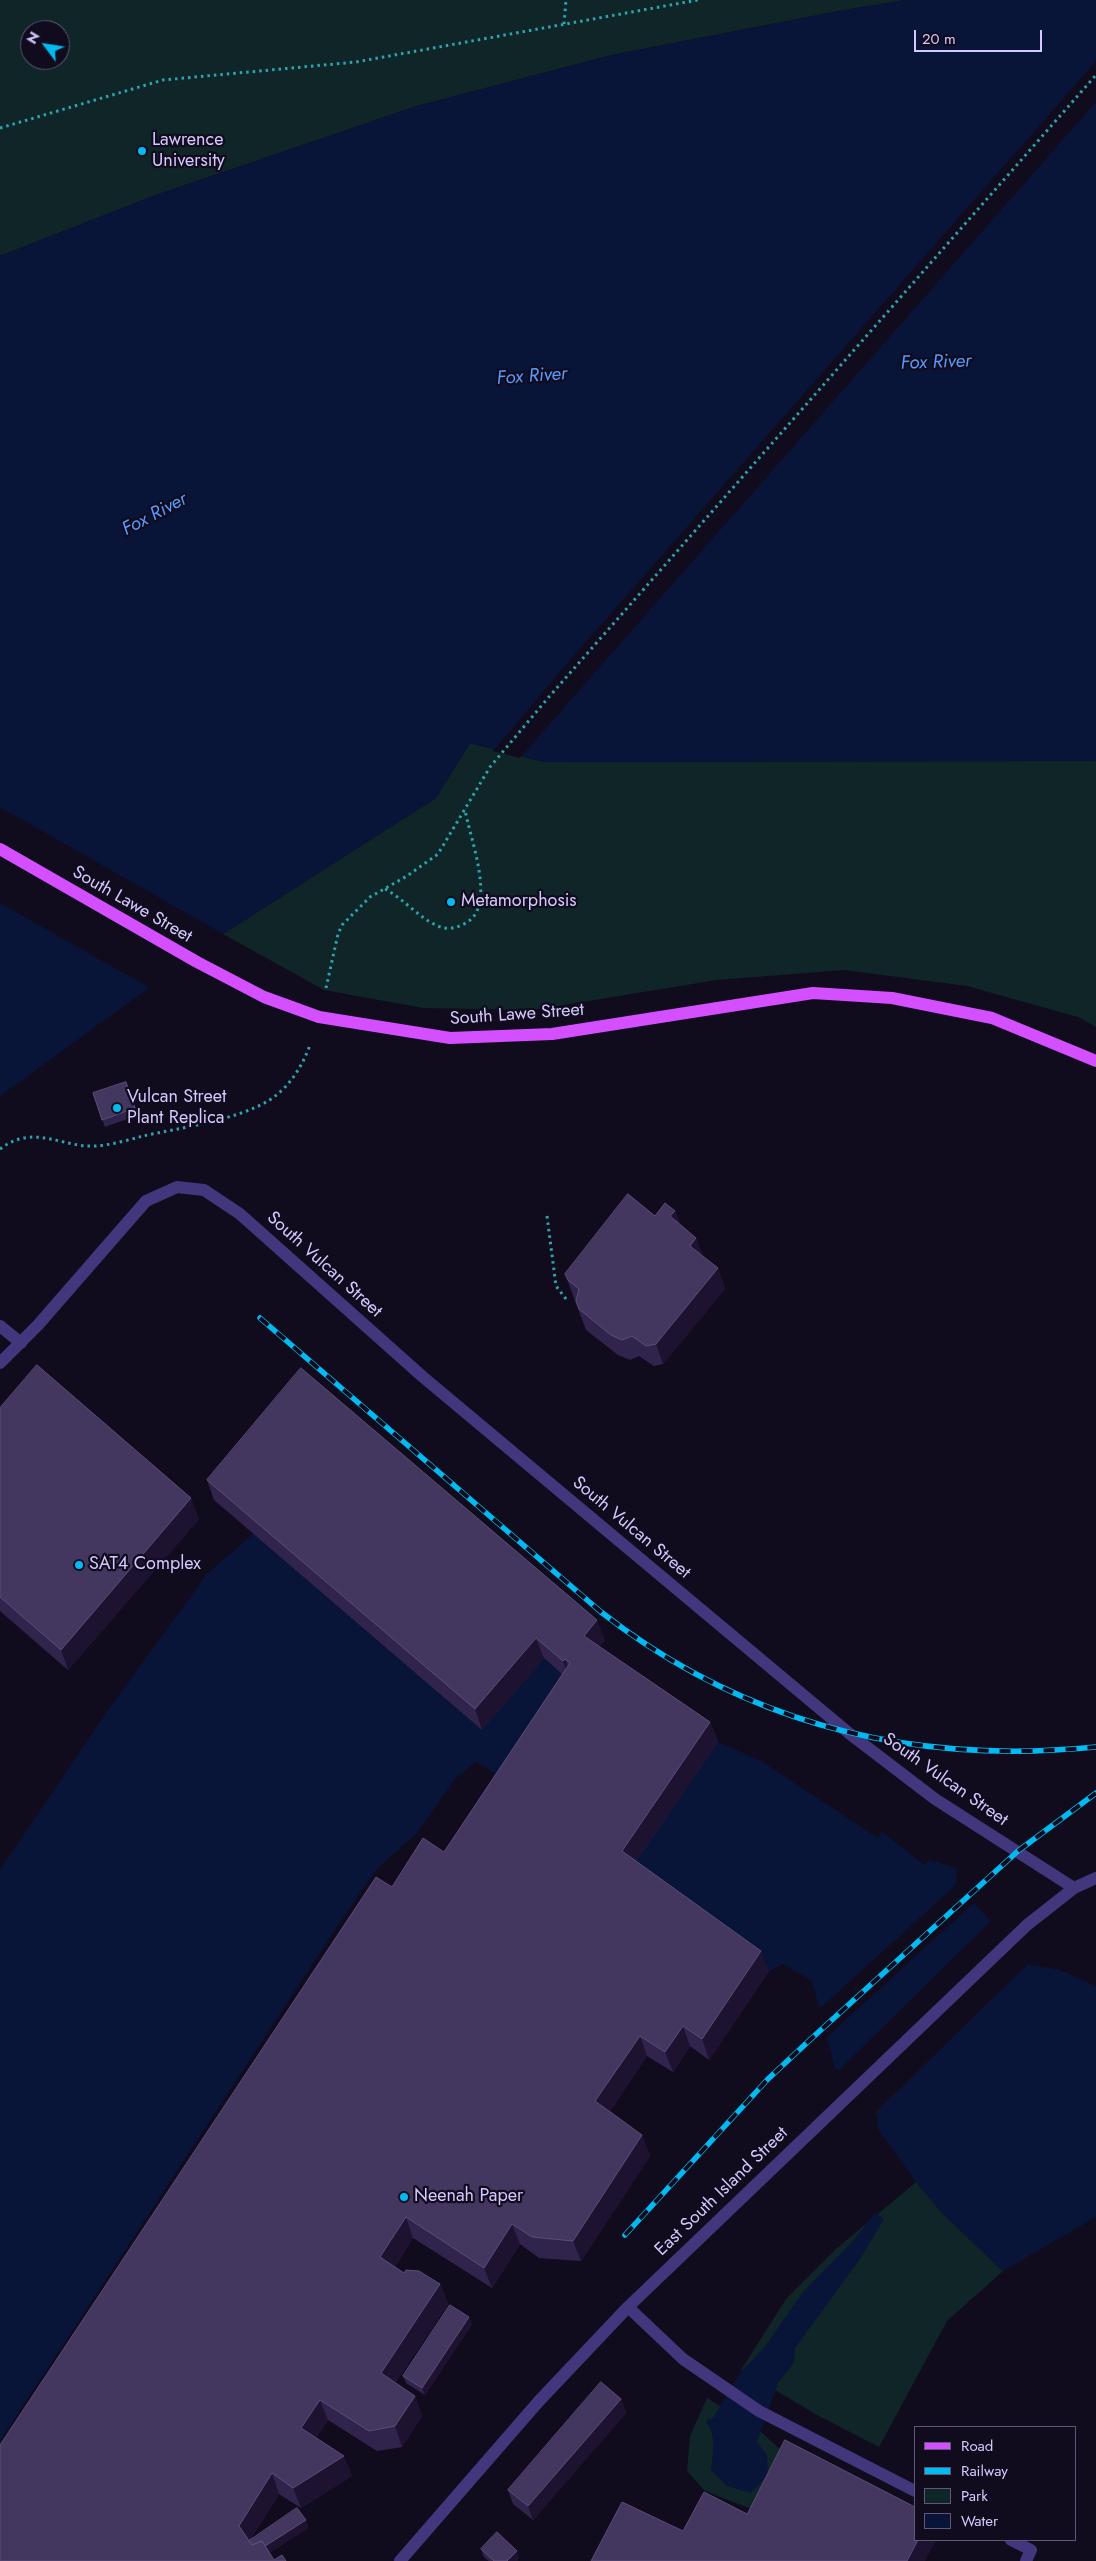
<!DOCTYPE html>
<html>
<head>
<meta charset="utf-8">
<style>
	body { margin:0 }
	#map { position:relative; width:1096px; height:2561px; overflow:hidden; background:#110c1d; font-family:Jost,sans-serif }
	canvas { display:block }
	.legend { position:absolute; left:914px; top:2426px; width:162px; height:115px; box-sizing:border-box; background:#110c1d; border:1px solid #5f5777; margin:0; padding:6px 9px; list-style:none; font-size:15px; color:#d5c8ff }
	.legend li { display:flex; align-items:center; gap:10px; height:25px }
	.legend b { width:25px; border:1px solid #5f5777 }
	.north { position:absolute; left:20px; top:20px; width:50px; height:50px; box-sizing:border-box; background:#110c1d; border:1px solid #5f5777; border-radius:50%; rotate:301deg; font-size:14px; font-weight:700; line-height:20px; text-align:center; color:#d5c8ff }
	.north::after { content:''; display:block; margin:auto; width:18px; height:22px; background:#01baf2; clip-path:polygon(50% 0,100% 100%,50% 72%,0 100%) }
	.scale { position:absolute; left:914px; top:30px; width:128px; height:22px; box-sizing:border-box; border:2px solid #d5c8ff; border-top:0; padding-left:6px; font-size:15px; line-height:18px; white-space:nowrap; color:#d5c8ff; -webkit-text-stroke:4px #110c1d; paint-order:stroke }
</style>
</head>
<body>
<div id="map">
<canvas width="1096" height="2561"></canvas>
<ul class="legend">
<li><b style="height:6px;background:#d44fff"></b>Road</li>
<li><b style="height:6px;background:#01baf2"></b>Railway</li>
<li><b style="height:14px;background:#0f2527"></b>Park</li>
<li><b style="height:14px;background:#091439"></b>Water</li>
</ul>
<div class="north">N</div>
<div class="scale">20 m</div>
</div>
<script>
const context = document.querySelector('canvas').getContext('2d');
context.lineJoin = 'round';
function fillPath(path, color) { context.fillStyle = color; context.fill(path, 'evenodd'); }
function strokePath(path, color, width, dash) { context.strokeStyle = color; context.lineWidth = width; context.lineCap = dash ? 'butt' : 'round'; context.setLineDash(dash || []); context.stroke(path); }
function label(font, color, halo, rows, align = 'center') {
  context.font = font + ' Jost,sans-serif'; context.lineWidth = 4.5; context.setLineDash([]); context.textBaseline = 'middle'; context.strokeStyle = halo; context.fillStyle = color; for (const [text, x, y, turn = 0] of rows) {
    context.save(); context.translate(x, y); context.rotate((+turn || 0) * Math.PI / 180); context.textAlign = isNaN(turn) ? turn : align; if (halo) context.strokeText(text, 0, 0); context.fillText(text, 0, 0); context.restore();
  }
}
fillPath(new Path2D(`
	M0,0H906L844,10L612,55L417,106L153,196L0,256ZM30,30H60V60H30Z
	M470,743L544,762L1096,761V1027L1078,1017L967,986L844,970L717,980L533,1010L423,1008L324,990L223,934L436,798Z
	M916,2182L943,2214L1003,2271L947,2321L879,2447L819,2416L741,2370L786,2299L837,2248Z
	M707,2398L761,2432L792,2460L764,2514L705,2491L687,2471L690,2436Z`), '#0f2527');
fillPath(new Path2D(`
	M906,0H1096V761L544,762L470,743L436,798L223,934L0,1096V256L153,196L417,106L612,55L844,10Z
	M254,1533L482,1730L544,1658L571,1681L591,1657L718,1742L761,1761L878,1838L882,1832L924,1865L929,1860L957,1868L956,1884L1031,1965L1060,1970L1096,1986V2217L1003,2271L943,2214L916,2182L878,2129L877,2115L835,2068L812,1981L783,1964L769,1971L509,1782L476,1762L454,1780L417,1833L377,1869L344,1916L0,2441V1870L106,1713L207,1574Z
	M875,2213L884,2219L860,2259L795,2348L794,2363L778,2383L757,2442L767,2455L768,2475L751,2493L727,2486L711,2470C713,2453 717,2437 706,2422L708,2419L713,2418L740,2373L766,2345L803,2292L853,2241Z`), '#091439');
fillPath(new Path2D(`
	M1096,61V102L520,758L493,751L569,661Z
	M0,807L223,934L215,943L150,988L0,903Z
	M958,1883L976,1901L825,2039L817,2011Z
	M991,1921L1030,1962L875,2113L836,2073Z`), '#110c1d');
strokePath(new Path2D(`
	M564,24L566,0
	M0,128L163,80L356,62L698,0
	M385,889C404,899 419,918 438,926C447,930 456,928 464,924C499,908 469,837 465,809
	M326,988L338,934L342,925L370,897L407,876L438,854L490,767L548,698L1096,75
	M0,1149C34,1123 62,1148 95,1146C111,1145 128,1140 143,1136C180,1128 236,1120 268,1101C289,1088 302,1067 310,1045
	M547,1216L556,1286L566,1299`), '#2da4ae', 3, [2.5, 4]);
strokePath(new Path2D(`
	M0,1326L21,1343
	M0,1363L38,1325L146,1201L177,1187L204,1190L240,1214L423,1377L850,1734L935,1799L1074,1888
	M628,2307L683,2359L759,2411L915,2491
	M1011,2540L1031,2550L1026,2561
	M400,2561L539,2401L628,2307L1027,1925L1074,1888L1096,1878`), '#42367c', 12);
strokePath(new Path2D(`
	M0,849L197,962L264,997L319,1017L450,1038L552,1034L813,993L892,998L992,1018L1096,1061`), '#d44fff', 12);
const rail = new Path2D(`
	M260,1318L601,1612C746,1725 914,1765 1096,1747
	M625,2235L768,2079L812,2038L1018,1851L1096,1793`);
strokePath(rail, '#01baf2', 5.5);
strokePath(rail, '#110c1d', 4, [11]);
fillPath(new Path2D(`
	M126,1082L138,1115L105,1127L93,1093Z
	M675,1211L680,1224L696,1238L703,1257L718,1268L725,1289L663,1364L654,1366L639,1356L630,1360L618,1355L586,1330L565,1274L655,1216Z
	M0,1408L199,1519L68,1670L0,1611Z
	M207,1480L605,1640L599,1647L710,1722L718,1742L636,1861L769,1971L709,2060L690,2046L673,2072L647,2056L610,2111L642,2135L650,2156L581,2261L539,2258L520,2244L492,2288L413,2238L395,2267L404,2273L440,2284L448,2304L395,2383L415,2396L422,2416L402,2447L377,2451L328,2420L316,2438L352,2476L301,2508L279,2494L250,2540L306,2520L308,2528L269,2553L274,2560L286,2561H0L392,1887L444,1852L562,1674L544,1658L482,1730L214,1500Z
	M469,2317L472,2324L425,2395L406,2383L403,2376Z
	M621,2399L626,2413L533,2520L513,2504L508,2490Z
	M481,2549L519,2558L517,2561H489L484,2557Z`), '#31244c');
fillPath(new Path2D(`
	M675,1211L682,1231L670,1216Z
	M696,1238L704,1258L690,1246Z
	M718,1268L725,1289L663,1364L656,1344Z
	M191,1498L199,1519L68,1670L61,1650Z
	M597,1620L605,1640L591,1657L584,1636Z
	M536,1638L544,1658L482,1730L475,1709Z
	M565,1659L572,1679L571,1682L563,1661Z
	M710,1722L718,1742L629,1871L622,1851Z
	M761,1951L769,1971L709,2060L702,2039Z
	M683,2026L690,2046L673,2072L665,2052Z
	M640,2036L647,2056L603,2121L595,2101Z
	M642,2135L650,2156L581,2261L573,2241Z
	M406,2217L413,2238L388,2278L380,2257Z
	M512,2224L520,2244L492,2288L484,2268Z
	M440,2284L448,2304L388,2393L381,2373Z
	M469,2317L472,2324L425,2395L422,2388Z
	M415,2396L422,2416L402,2447L395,2426Z
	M621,2399L626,2413L533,2520L528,2506Z
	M320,2400L328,2420L309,2449L301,2428Z
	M344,2456L352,2476L301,2508L293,2488Z
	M272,2473L279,2494L246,2546L239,2526Z
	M306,2520L308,2528L257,2561L254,2554Z
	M918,2540H936L925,2561H907Z
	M517,2551L519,2558L517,2561H507Z`), '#1d1331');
const building = new Path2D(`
	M126,1082L135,1108L102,1120L93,1093Z
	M628,1194L655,1216L665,1203L675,1211L670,1216L696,1238L690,1246L718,1268L656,1344L646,1346L632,1336L622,1340L611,1335L579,1309L576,1301L579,1289L568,1280L565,1274Z
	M37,1365L191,1498L61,1650L0,1597V1408Z
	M301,1368L597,1620L584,1636L710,1722L622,1851L761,1951L702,2039L683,2026L665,2052L640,2036L595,2101L642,2135L573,2241L532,2237L512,2224L484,2268L406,2217L380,2257L404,2273L406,2270L419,2271L440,2284L381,2373L415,2396L395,2426L369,2431L320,2400L301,2428L344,2456L293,2488L272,2473L239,2526L252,2545L262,2541L274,2560L282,2555L286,2561H0V2445L376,1877L392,1887L423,1838L444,1852L570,1663L565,1659L563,1661L536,1638L475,1709L207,1480Z
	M450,2305L469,2317L422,2388L403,2376Z
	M601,2382L621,2399L528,2506L508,2490Z
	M785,2440L915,2507V2540H918L907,2561H591L622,2502L683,2531L704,2492L747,2514Z
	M297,2508L306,2520L265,2546L262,2541L252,2545L249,2541Z
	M497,2532L517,2551L507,2561H494L481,2549Z`);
fillPath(building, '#43365f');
strokePath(building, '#5a4d78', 1);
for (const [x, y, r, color] of [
	[142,151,5,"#01baf2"],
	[451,902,5,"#01baf2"],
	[117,1108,5,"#01baf2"],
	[79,1565,5,"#01baf2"],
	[404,2197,5,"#01baf2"]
]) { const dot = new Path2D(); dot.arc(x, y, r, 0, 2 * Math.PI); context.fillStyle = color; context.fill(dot); strokePath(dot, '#110c1d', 2); }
label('18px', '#d5c8ff', '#110c1d', [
	["Lawrence",152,141],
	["University",152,162],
	["Metamorphosis",461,902],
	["Vulcan Street",127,1098],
	["Plant Replica",127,1119],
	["SAT4 Complex",89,1565],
	["Neenah Paper",414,2197]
], 'left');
label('18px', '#d5c8ff', '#110c1d', [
	["South Lawe Street",132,905,30],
	["South Lawe Street",517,1015,-4],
	["South Vulcan Street",324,1265,42],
	["South Vulcan Street",631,1528,40],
	["South Vulcan Street",945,1780,35],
	["East South Island Street",722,2192,-44]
]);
label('italic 19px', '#569aff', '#110c1d', [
	["Fox River",936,363,-2],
	["Fox River",532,377,-4],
	["Fox River",155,515,-28]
]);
</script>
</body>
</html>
